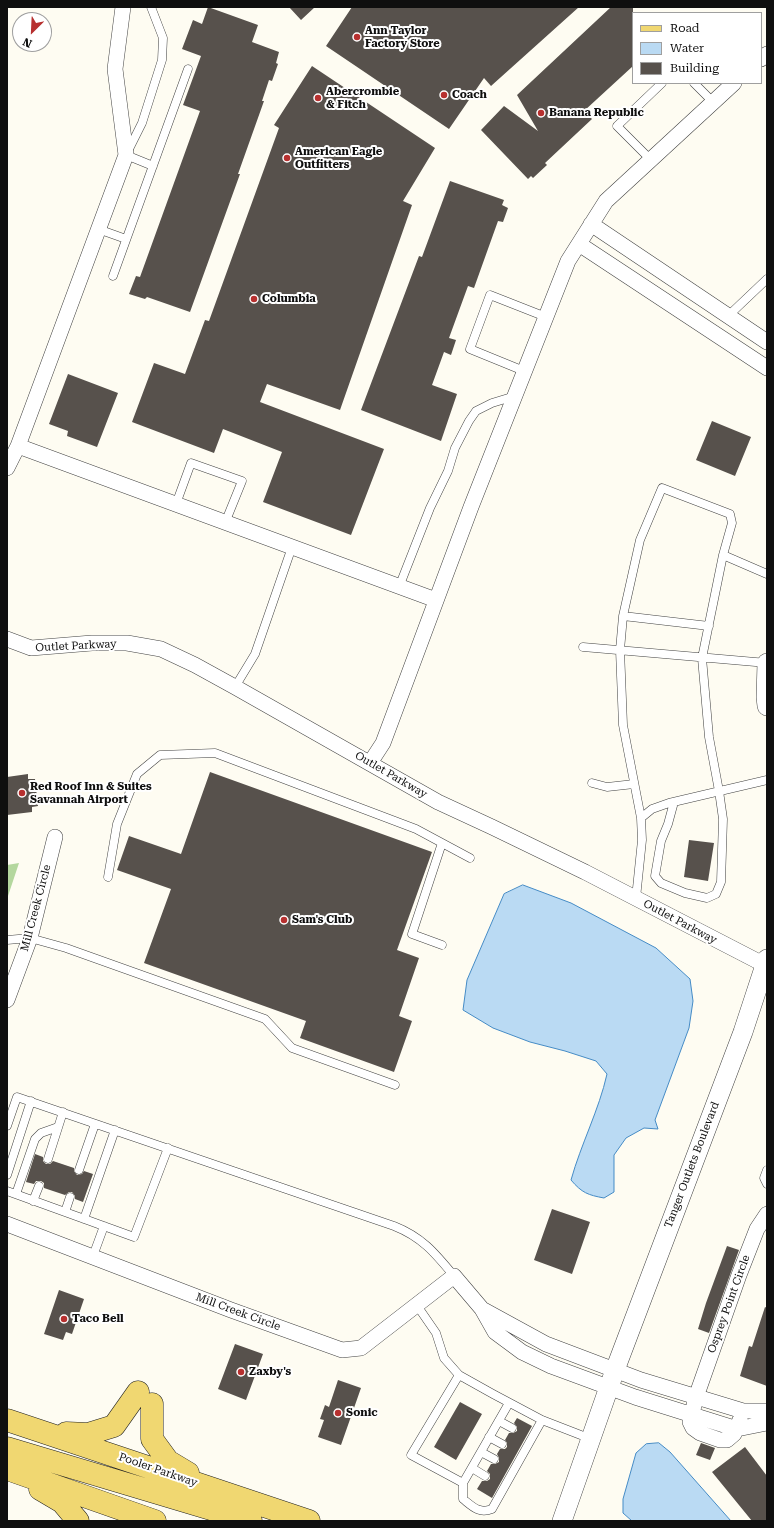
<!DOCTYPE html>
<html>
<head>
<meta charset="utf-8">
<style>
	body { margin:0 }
	#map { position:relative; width:774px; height:1528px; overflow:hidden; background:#fefcf2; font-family:"Roboto Serif",serif }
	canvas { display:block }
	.frame { position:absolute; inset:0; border:8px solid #0f0f0f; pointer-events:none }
	.legend { position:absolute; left:632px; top:12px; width:130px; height:72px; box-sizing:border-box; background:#fff; border:1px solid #9f9f9f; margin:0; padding:5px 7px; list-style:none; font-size:12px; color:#0f0f0f }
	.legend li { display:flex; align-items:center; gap:8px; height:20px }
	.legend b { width:20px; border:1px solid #9f9f9f }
	.north { position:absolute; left:12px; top:12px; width:40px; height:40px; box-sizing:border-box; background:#fff; border:1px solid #9f9f9f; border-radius:50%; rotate:204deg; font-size:11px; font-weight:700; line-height:16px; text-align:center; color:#0f0f0f }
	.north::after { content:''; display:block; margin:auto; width:14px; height:18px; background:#b7302f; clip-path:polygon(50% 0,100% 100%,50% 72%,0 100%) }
</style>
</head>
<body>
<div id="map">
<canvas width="774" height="1528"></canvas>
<div class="frame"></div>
<ul class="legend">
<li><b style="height:5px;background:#f0d771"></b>Road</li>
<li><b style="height:11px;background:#badaf3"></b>Water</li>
<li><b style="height:11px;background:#57514c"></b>Building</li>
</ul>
<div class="north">N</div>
</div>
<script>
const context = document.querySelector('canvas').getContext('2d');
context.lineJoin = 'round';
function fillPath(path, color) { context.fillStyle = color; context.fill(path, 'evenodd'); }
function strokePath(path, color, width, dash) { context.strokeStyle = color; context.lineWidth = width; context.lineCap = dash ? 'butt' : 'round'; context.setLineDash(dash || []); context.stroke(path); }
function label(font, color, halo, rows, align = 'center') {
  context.font = font + ' "Roboto Serif",serif'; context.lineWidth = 4; context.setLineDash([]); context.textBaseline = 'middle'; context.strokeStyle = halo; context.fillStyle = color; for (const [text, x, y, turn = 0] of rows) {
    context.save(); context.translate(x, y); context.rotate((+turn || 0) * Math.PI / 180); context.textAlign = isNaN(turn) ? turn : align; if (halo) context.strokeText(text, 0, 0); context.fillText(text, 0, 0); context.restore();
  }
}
fillPath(new Path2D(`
	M19,863L7,899V865Z`), '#b4d79e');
const water = new Path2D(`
	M523,885L571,903L656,948L690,979L693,1001L689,1028L655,1120L658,1129L644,1128L626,1138L614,1155V1192L604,1198C588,1195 582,1193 571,1180C581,1144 599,1110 607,1074L596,1061L565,1051L530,1042L493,1028L463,1010L467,980L504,894Z
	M659,1443L670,1452L731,1521H632L623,1513V1499L636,1453L646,1444Z`);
fillPath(water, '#badaf3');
strokePath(water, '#458bc5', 1);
fillPath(new Path2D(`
	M208,7L258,25L252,42L279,52L276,63L278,64L272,81L269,80L262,101H264L238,174H240L190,312L147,297L145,299L129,294L136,276L140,277L200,111L183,105L201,56L182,49L193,20L202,24Z
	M289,7H315L301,20Z
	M352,7H579L491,86L484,78L449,129L326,46Z
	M611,7H633V66L584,111L592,119L545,163L547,165L533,178L531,176L528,179L481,130L504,106L538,131L517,95Z
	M312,66L435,148L403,201L412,205L340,410L267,384L260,402L384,449L351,535L263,502L282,452L223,429L214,453L132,422L154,363L185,374L205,320L209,321L279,128L274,125Z
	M450,181L504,200L502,205L508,208L503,222L498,221L474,288L468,286L449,338L456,340L451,355L444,352L432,385L457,394L441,441L361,410L419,256L422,257Z
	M68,374L118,393L97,447L67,436L68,431L49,424Z
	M712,421L751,437L735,476L696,460Z
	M210,772L432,852L397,950L419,958L399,1016L412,1021L394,1072L300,1038L306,1021L144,963L171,889L117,870L129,836L181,854Z
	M28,774V779H35L38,806L32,807V812L7,815V777Z
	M689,840L714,843L708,881L684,877Z
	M35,1154L43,1157V1161L46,1164H50L53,1161L74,1168V1171L77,1175L82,1174L84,1171L93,1174L83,1202L75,1199V1196L72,1192H69L65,1195L44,1188V1183L41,1181H36L34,1184L26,1182Z
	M552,1209L590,1222L572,1274L534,1260Z
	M727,1246L739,1250L709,1333L698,1329L706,1303Z
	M59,1290L84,1299L72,1334L66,1332L63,1340L44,1334Z
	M765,1307L767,1308V1386L740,1376L749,1346L752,1347Z
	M235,1344L263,1354L246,1400L218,1389Z
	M338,1380L361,1388L341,1445L318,1437L324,1420L320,1419L325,1405L329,1407Z
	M460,1402L482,1414L456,1460L434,1447Z
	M517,1418L532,1426L492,1498L477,1489L482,1481H487L490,1479V1474L487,1471L491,1464H495L499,1462V1458L497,1454L500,1449H505L507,1447V1443L505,1440L509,1433H513L517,1431V1427L514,1423Z
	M701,1443L715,1448L710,1460L696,1455Z
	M745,1447L767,1476V1521H752L712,1472Z`), '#57514c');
const service = new Path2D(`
	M151,7L163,38L162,60L142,123L126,155L153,166
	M694,83L713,102
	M651,160L617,126L662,83
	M98,229L126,239
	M113,276L188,69
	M728,316L767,279
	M524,371L470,349L490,295L546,317
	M176,504L191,463L242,481L225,523
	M723,555L767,574
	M399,587L430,508L448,471L455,448L469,421L476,411L492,403L515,396
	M623,616L640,540L662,488L730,514L732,523L723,555L702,658L709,737L719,791L723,819L721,882L716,894L707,898L685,893L661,883L655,876L661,841L668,824L674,802
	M583,647L767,663
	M235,687L255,654L292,547
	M592,783L607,787L634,784
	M641,818L623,725L620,650L623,616L709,626
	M108,877L117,824L137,774L160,755L215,753L416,829L470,858
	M636,898L642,840L641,818L652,809L669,803L767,780
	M7,940L30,938L66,948L265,1019L292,1048L395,1085
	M442,945L412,934L442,843
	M7,1126L17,1097L394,1226C422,1237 435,1253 454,1276
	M48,1159L63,1112
	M79,1170L95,1124
	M767,1170L764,1178L767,1184
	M7,1175L31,1101
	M7,1191L134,1237L168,1148
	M16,1194L35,1139L41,1133L58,1127
	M33,1201L39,1186
	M65,1212L70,1197
	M84,1219L115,1130
	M93,1256L104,1226
	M416,1304L436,1333L444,1358L459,1375L493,1394L542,1420L591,1439
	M459,1375L411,1455L463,1483
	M509,1403L463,1483V1499C473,1507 479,1514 492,1509L542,1420
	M499,1421L512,1428
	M489,1437L502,1444
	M481,1452L494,1459
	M472,1468L485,1476`);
const minor = new Path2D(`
	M761,59L767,54
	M591,224L767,342
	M579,244L767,368
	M18,446L436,600
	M7,468L18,446L126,155L115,69L123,7
	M7,639L31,648L92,643H127L161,649L195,665L235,687L438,802L492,827L585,872L765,965
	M370,763L383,743L471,507L568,261L606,201L734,83
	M7,1000L30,938L55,837
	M7,1224L231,1310L342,1350L361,1348L454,1276L482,1309L495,1332L522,1352L551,1366L635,1397L737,1429L767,1423
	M482,1309L546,1344L641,1380L743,1411H767
	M740,1420L734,1434L727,1440H720L700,1433L693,1428L690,1422L696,1397L739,1275L757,1229L767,1214`);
const tertiary = new Path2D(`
	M767,663L766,697L767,706
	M562,1521L615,1370L743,1032L767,959`);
const primary = new Path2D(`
	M152,1404V1439L168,1461L188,1473
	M7,1420L309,1521
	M66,1433L88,1434L114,1426L138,1392
	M7,1448L251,1521
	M7,1469L155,1521
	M40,1489L62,1502L78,1521`);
strokePath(service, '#424242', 9);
strokePath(minor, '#424242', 16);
strokePath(tertiary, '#424242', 20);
strokePath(primary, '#202020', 23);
strokePath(service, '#fff', 8);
strokePath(minor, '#fff', 15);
strokePath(tertiary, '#fff', 19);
strokePath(primary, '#f0d771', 22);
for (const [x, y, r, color] of [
	[357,37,4,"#b7302f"],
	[444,95,4,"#b7302f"],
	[318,98,4,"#b7302f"],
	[541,113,4,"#b7302f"],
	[287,158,4,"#b7302f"],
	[254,299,4,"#b7302f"],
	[22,793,4,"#b7302f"],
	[284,920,4,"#b7302f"],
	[64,1319,4,"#b7302f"],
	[241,1372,4,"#b7302f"],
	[338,1413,4,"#b7302f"]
]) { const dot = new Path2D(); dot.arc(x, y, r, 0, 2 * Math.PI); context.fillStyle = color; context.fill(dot); strokePath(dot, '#fff', 1.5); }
label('bold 11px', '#0f0f0f', '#fff', [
	["Ann Taylor",365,31],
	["Factory Store",365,44],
	["Abercrombie",326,92],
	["& Fitch",326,105],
	["Coach",452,95],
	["Banana Republic",549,113],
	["American Eagle",295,152],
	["Outfitters",295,165],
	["Columbia",262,299],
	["Red Roof Inn & Suites",30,787],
	["Savannah Airport",30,800],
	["Sam's Club",292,920],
	["Taco Bell",72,1319],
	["Zaxby's",249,1372],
	["Sonic",346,1413]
], 'left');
label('11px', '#0f0f0f', '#fff', [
	["Outlet Parkway",76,646,-3],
	["Outlet Parkway",391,775,30],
	["Mill Creek Circle",36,908,-75],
	["Outlet Parkway",680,922,28],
	["Tanger Outlets Boulevard",692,1165,-69],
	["Osprey Point Circle",729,1304,-70],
	["Mill Creek Circle",238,1312,20],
	["Pooler Parkway",158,1470,19]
]);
</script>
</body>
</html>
